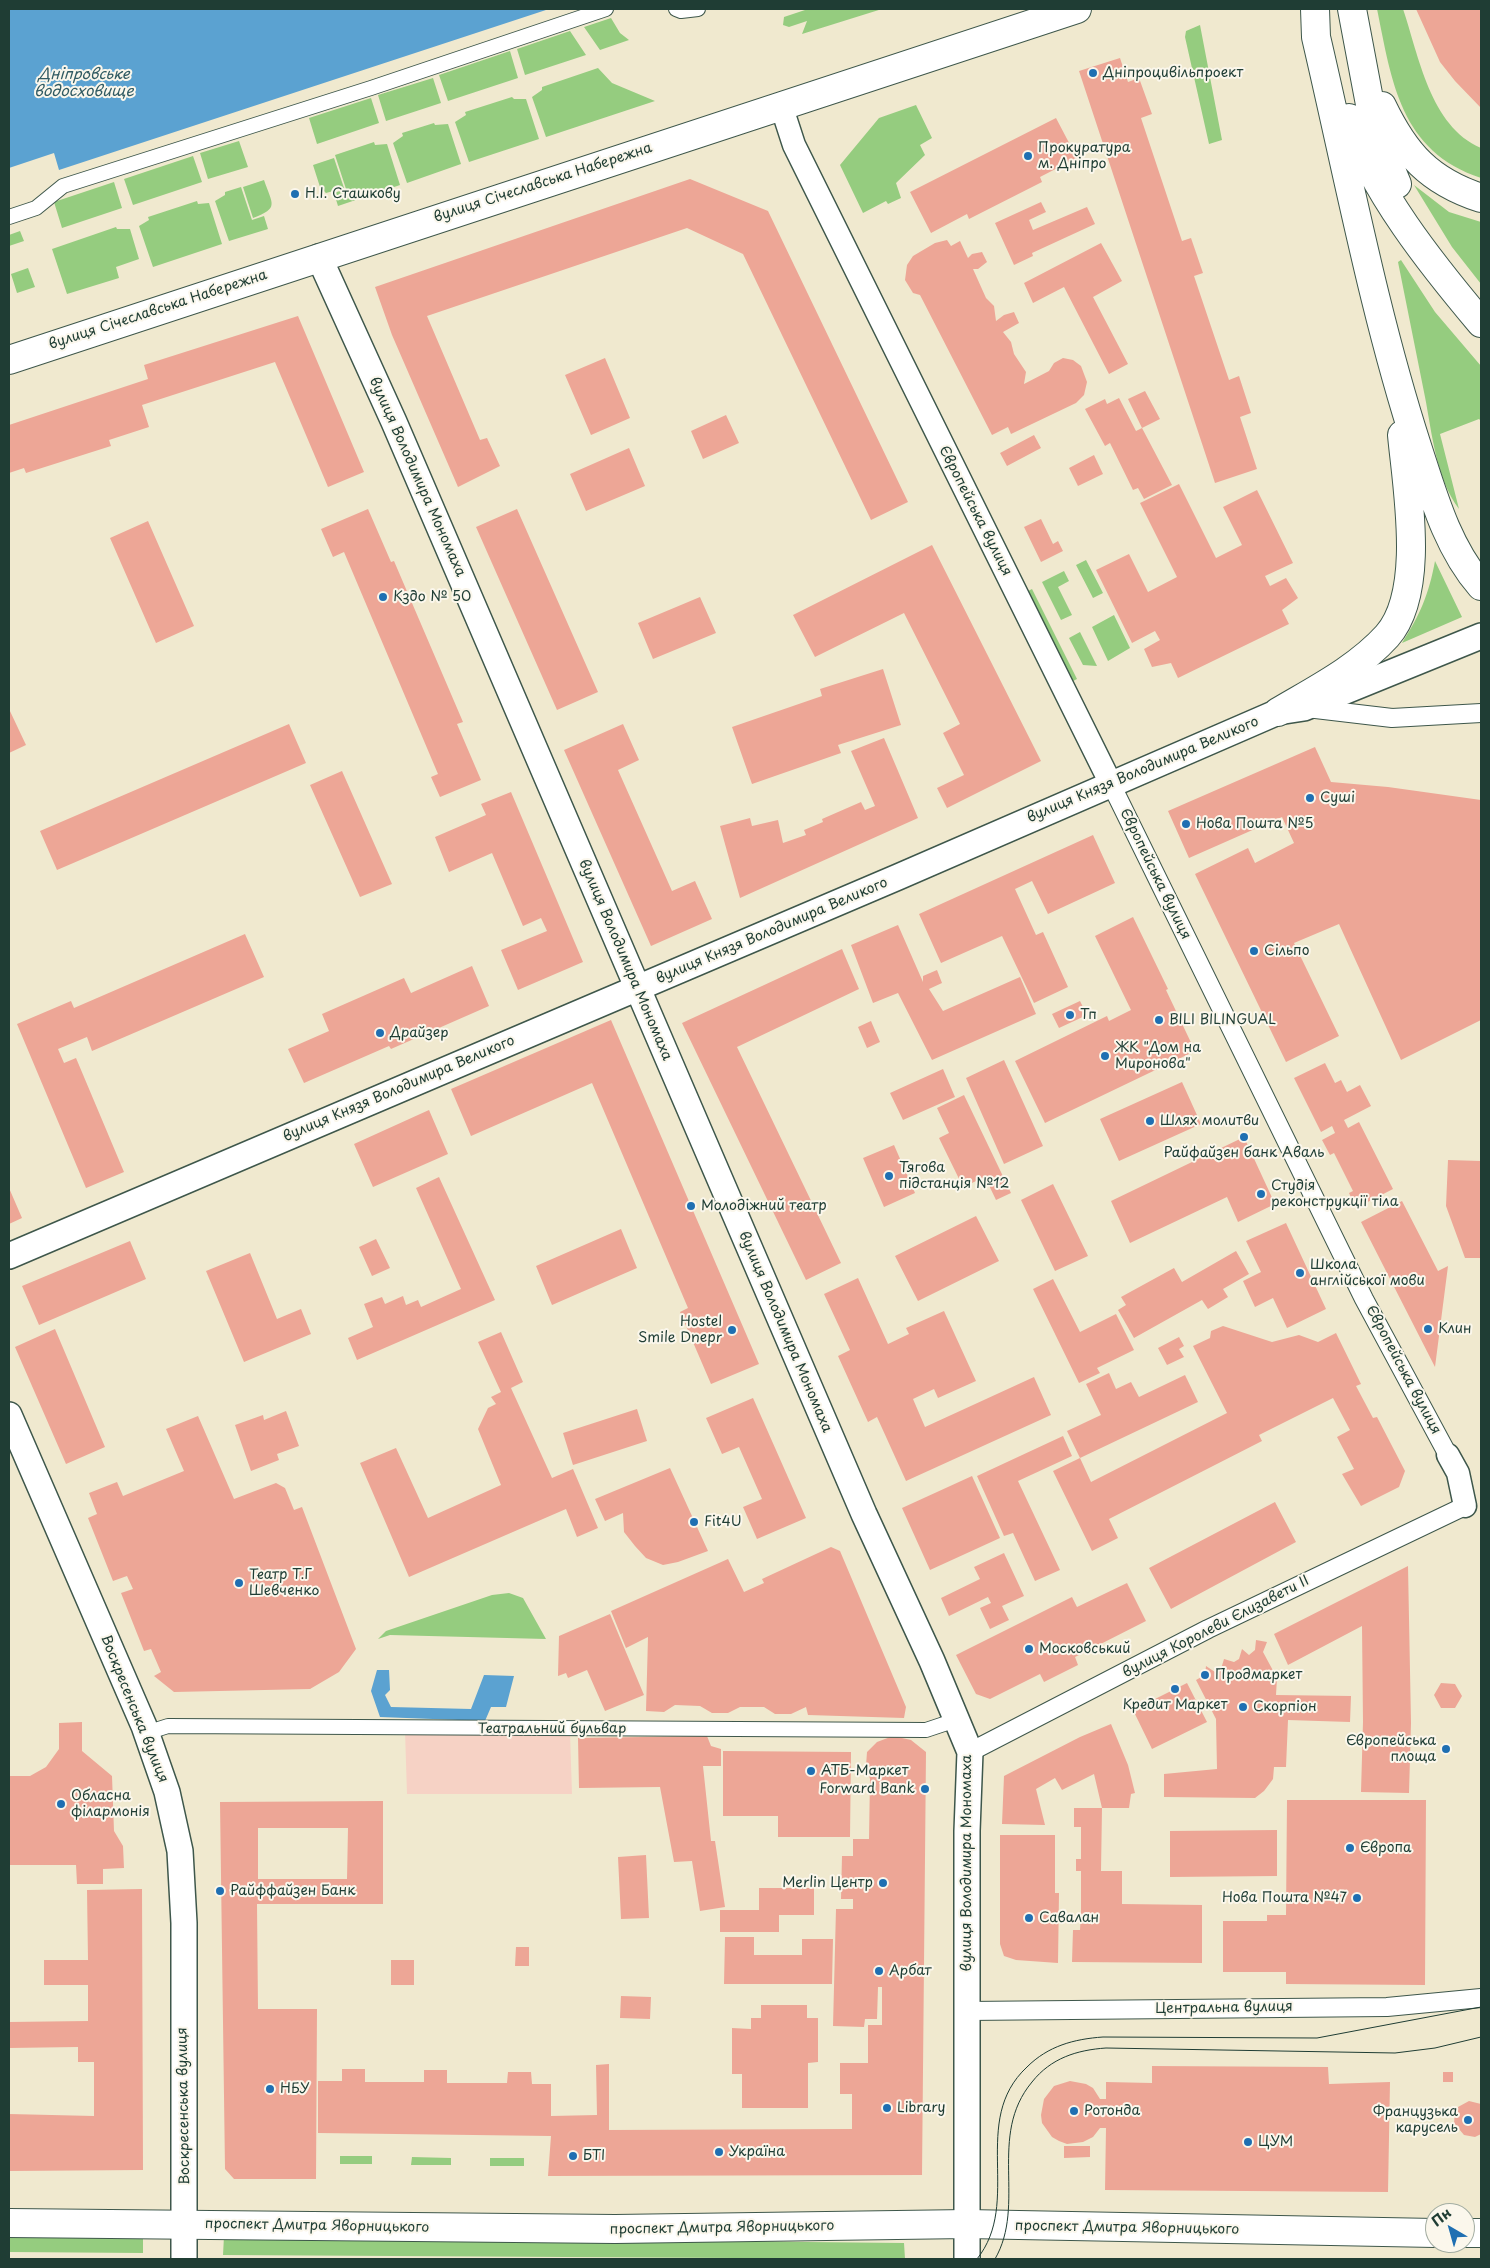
<!DOCTYPE html>
<html>
<head>
<meta charset="utf-8">
<style>
	body { margin:0 }
	#map { position:relative; width:1490px; height:2268px; overflow:hidden; background:#f0e9cf; font-family:"Playpen Sans",sans-serif }
	canvas { display:block }
	.frame { position:absolute; inset:0; border:10px solid #1f3d34; pointer-events:none }
	.north { position:absolute; left:1425px; top:2203px; width:50px; height:50px; box-sizing:border-box; background:#fbf7ec; border:1px solid #a3ada2; border-radius:50%; rotate:322deg; font-size:14px; font-weight:700; line-height:20px; text-align:center; color:#1f3d34 }
	.north::after { content:''; display:block; margin:auto; width:18px; height:22px; background:#1f6fb2; clip-path:polygon(50% 0,100% 100%,50% 72%,0 100%) }
</style>
</head>
<body>
<div id="map">
<canvas width="1490" height="2268"></canvas>
<div class="frame"></div>
<div class="north">Пн</div>
</div>
<script>
const context = document.querySelector('canvas').getContext('2d');
context.lineJoin = 'round';
function fillPath(path, color) { context.fillStyle = color; context.fill(path, 'evenodd'); }
function strokePath(path, color, width, dash) { context.strokeStyle = color; context.lineWidth = width; context.lineCap = dash ? 'butt' : 'round'; context.setLineDash(dash || []); context.stroke(path); }
function label(font, color, halo, rows, align = 'center') {
  context.font = font + ' "Playpen Sans",sans-serif'; context.lineWidth = 4; context.setLineDash([]); context.textBaseline = 'middle'; context.strokeStyle = halo; context.fillStyle = color; for (const [text, x, y, turn = 0] of rows) {
    context.save(); context.translate(x, y); context.rotate((+turn || 0) * Math.PI / 180); context.textAlign = isNaN(turn) ? turn : align; if (halo) context.strokeText(text, 0, 0); context.fillText(text, 0, 0); context.restore();
  }
}
fillPath(new Path2D(`
	M405,1731L570,1733L572,1794H407Z`), '#f6d2c5');
fillPath(new Path2D(`
	M808,9H882L802,34L807,21L789,27L783,25L784,17Z
	M1377,9H1403C1419,56 1430,126 1481,148V178C1400,151 1392,82 1377,9Z
	M611,18L620,33L629,40L600,50L584,27Z
	M1200,25L1222,140L1209,144L1185,37L1186,31Z
	M570,31L586,55L525,75L517,49Z
	M510,51L518,78L448,101L439,75Z
	M598,68L612,83L655,101L546,137L532,97L542,90V87Z
	M433,78L441,103L386,121L378,95Z
	M512,97L514,99H526L539,139L469,162L455,122L466,115L465,112Z
	M371,98L379,123L317,144L309,118Z
	M916,105L932,138L920,145L925,155L896,183L901,198L888,204L886,201L863,213L840,165L879,118Z
	M434,123L435,125L448,124L461,164L407,183L393,143L403,136L402,133Z
	M239,141L248,167L208,179L200,153Z
	M374,142L375,145L387,144L400,185L338,206L334,193L346,189L335,155Z
	M193,156L202,182L133,205L124,179Z
	M334,158L344,188L326,193L320,187L313,165Z
	M264,180C272,204 280,208 253,218L243,187Z
	M114,182L122,208L62,228L54,202Z
	M1414,185L1449,212L1481,222V284L1452,247Z
	M241,187L252,220L264,216L268,229L229,241L215,201L225,195V192Z
	M197,201L198,204L209,203L222,244L153,267L139,226L149,220L148,217Z
	M116,227L117,229H130L139,259L116,267L119,278L67,294L52,249Z
	M20,231L24,241L9,246V235Z
	M1401,260L1435,312L1481,366V421L1479,419L1440,434L1459,509C1436,478 1432,433 1425,397C1416,352 1407,307 1398,262Z
	M28,268L35,287L17,293L11,274Z
	M1086,560L1103,593L1093,598L1076,565Z
	M1435,561L1462,617L1402,643C1420,615 1429,594 1435,561Z
	M1064,571L1069,581L1058,587L1072,615L1061,620L1042,582Z
	M1032,589L1077,679L1073,681L1028,591Z
	M1114,615L1130,648L1108,661L1092,627Z
	M1080,632L1097,666L1083,665L1069,638Z
	M509,1593L523,1598L546,1639L390,1635L378,1639L386,1631L492,1595Z
	M340,2156H372V2164H340Z
	M412,2157L451,2158V2165H411Z
	M490,2158H524V2166H490Z
	M224,2236L904,2243L905,2259L223,2255Z
	M143,2237V2253L9,2252V2238Z`), '#95cc7f');
fillPath(new Path2D(`
	M9,9H549L59,170L54,153L9,168Z
	M377,1670H389L390,1690L385,1695L391,1707L471,1709L484,1675L514,1676L506,1707H491L485,1721L380,1717L371,1691Z`), '#5ba2d1');
fillPath(new Path2D(`
	M1416,9H1481V108L1455,81L1440,62Z
	M1120,58L1128,82L1139,78L1152,114L1141,118L1182,241L1191,238L1203,273L1194,276L1229,380L1239,376L1251,413L1240,417L1257,469L1215,483L1079,71Z
	M1056,118L1077,158L1040,177L1042,182L969,219L967,214L931,233L910,192Z
	M690,179L768,211L908,502L871,520L743,254L687,228L427,316L480,440L487,438L500,466L458,487L392,335L375,287Z
	M1041,202L1046,212L1029,220L1033,230L1087,207L1095,224L1032,253L1033,256L1014,265L995,223Z
	M947,240L951,246L960,241L968,258L972,254L982,252L987,262L978,269H973L986,298L994,306L996,321L1004,315L1014,312L1019,323L1003,332L1011,342L1014,354L1026,372L1024,384L1049,371L1054,363L1063,358L1073,360L1081,366L1087,382L1084,395L1076,403L1011,434L1008,427L992,435L920,295L913,293L905,280L907,265L913,256L935,243Z
	M1101,243L1122,281L1093,297L1128,364L1109,374L1064,287L1033,303L1024,283Z
	M298,316L364,472L328,487L275,362L142,405L149,427L109,440L111,446L26,473L24,468L9,473V425L148,379L144,365Z
	M605,358L630,418L591,435L565,375Z
	M1145,391L1160,419L1142,428L1128,399Z
	M1119,398L1136,431L1142,428L1172,485L1144,499L1138,488L1133,490L1110,443L1105,446L1085,409L1105,399L1107,404Z
	M726,415L739,443L703,459L691,431Z
	M1034,435L1041,448L1007,466L1000,453Z
	M629,448L645,486L586,511L570,474Z
	M1094,455L1103,474L1078,486L1069,468Z
	M1179,484L1216,558L1242,545L1223,507L1257,490L1293,563L1265,576L1270,586L1286,578L1298,598L1282,610L1289,624L1178,678L1171,663L1152,667L1144,649L1160,640L1155,631L1132,643L1096,570L1129,554L1148,592L1177,577L1140,503Z
	M368,509L391,562L394,561L463,722L457,724L481,780L440,797L431,777L438,774L344,552L333,557L321,529Z
	M517,509L598,692L557,710L476,527Z
	M1041,519L1053,544L1058,541L1063,551L1041,562L1024,527Z
	M148,521L194,626L156,643L110,538Z
	M932,545L1041,761L947,808L937,788L964,775L943,733L960,724L904,613L815,657L793,615Z
	M700,597L716,633L653,659L638,623Z
	M883,669L901,725L838,745L841,753L752,784L732,727L822,696L820,689Z
	M9,709L26,745L9,753Z
	M289,724L306,763L57,870L40,831Z
	M623,724L639,760L618,770L672,891L695,881L712,919L651,946L564,750Z
	M884,738L918,818L740,898L720,826L750,818L752,826L778,820L783,843L806,835L804,830L823,822L822,819L861,802L865,810L875,806L851,751Z
	M1315,747L1331,782L1388,787L1481,800V1020L1401,1060L1339,924L1294,943L1339,1036L1286,1062L1195,874L1248,848L1255,863L1294,843L1282,817L1189,858L1168,811Z
	M342,771L392,884L360,897L310,785Z
	M511,792L583,962L518,990L501,950L547,931L541,918L523,926L492,853L449,872L435,837L486,815L481,804Z
	M1093,835L1115,883L1048,914L1032,881L1015,889L1036,935L1043,932L1068,987L1034,1003L1002,936L941,963L919,914Z
	M1133,917L1168,989L1166,990L1195,1051L1045,1123L1015,1061L1107,1016L1109,1021L1131,1010L1095,936Z
	M898,925L923,982V976L937,970L942,983L929,989L943,1011L1020,977L1036,1014L932,1060L898,993L873,1003L851,945Z
	M245,934L264,977L92,1051L87,1037L58,1049L64,1063L76,1058L124,1172L86,1188L17,1024L71,1001L74,1008Z
	M842,949L859,989L737,1047L841,1263L806,1280L682,1023Z
	M472,966L489,1006L391,1049L389,1046L304,1083L288,1049L329,1031L322,1014L404,978L411,993Z
	M1080,1001L1087,1015L1059,1028L1052,1014Z
	M611,1020L759,1364L711,1384L680,1312L688,1308L592,1083L471,1136L451,1089Z
	M871,1021L880,1042L867,1048L858,1027Z
	M1004,1060L1043,1146L1004,1164L966,1078Z
	M1325,1063L1335,1083L1341,1080L1347,1092L1360,1085L1371,1106L1344,1120L1348,1128L1359,1122L1393,1189L1356,1208L1349,1193L1353,1191L1334,1153L1330,1155L1322,1140L1335,1133L1332,1126L1321,1132L1294,1078Z
	M943,1069L955,1097L903,1120L890,1093Z
	M1182,1082L1201,1124L1119,1161L1100,1119Z
	M964,1095L1011,1193L996,1200L985,1177L963,1187L939,1138L949,1133L937,1108Z
	M429,1110L448,1154L373,1187L354,1144Z
	M1244,1137L1275,1204L1238,1222L1227,1197L1130,1243L1111,1201Z
	M894,1145L915,1193L884,1207L863,1158Z
	M1448,1160L1481,1161V1258H1465L1446,1206Z
	M439,1177L495,1300L357,1360L348,1338L373,1327L364,1304L382,1297L385,1304L403,1296L406,1305L418,1300L421,1307L461,1289L416,1188Z
	M1053,1184L1088,1256L1055,1271L1021,1200Z
	M9,1188L22,1218L9,1224Z
	M1402,1201L1438,1271L1448,1266L1435,1367L1361,1222Z
	M976,1216L999,1261L918,1301L895,1256Z
	M1286,1223L1326,1309L1287,1328L1273,1298L1255,1307L1243,1281L1261,1272L1246,1241Z
	M621,1229L637,1268L552,1305L536,1266Z
	M376,1239L390,1268L372,1276L359,1247Z
	M130,1241L146,1279L39,1325L22,1286Z
	M1236,1251L1249,1274L1223,1289L1228,1297L1208,1309L1202,1300L1134,1338L1118,1310L1126,1305L1121,1297L1174,1268L1182,1282Z
	M250,1253L277,1319L301,1309L311,1334L244,1362L206,1271Z
	M858,1278L888,1344L909,1334L906,1328L944,1311L976,1381L938,1398L934,1389L913,1399L925,1427L1034,1377L1051,1415L906,1481L877,1417L868,1422L838,1356L850,1350L824,1294Z
	M1053,1279L1080,1332L1116,1314L1134,1350L1097,1368L1100,1373L1079,1383L1033,1289Z
	M1223,1326L1272,1342L1299,1335L1318,1342L1336,1333L1361,1384L1356,1386L1373,1418L1377,1417L1405,1471L1399,1487L1361,1506L1342,1474L1354,1469L1337,1437L1350,1430L1333,1398L1259,1435L1262,1441L1109,1519L1118,1538L1092,1551L1053,1471L1080,1458L1067,1431L1101,1415L1086,1384L1109,1373L1116,1389L1131,1382L1139,1397L1185,1375L1198,1402L1080,1458L1091,1482L1227,1413L1193,1346L1210,1338L1211,1331Z
	M55,1329L105,1447L66,1464L15,1347Z
	M501,1332L523,1382L511,1388L552,1478L573,1469L598,1528L577,1537L566,1509L409,1577L360,1463L396,1448L428,1518L501,1485L478,1429L488,1408L496,1404L491,1397L501,1392L478,1342Z
	M1179,1337L1184,1346L1179,1349L1184,1357L1167,1365L1158,1348Z
	M753,1398L806,1518L757,1539L743,1507L762,1499L739,1447L722,1454L706,1418Z
	M637,1409L647,1441L573,1465L563,1433Z
	M286,1411L299,1446L277,1454L279,1460L251,1471L235,1425L263,1415L264,1420Z
	M198,1416L234,1499L276,1483L285,1488L294,1510L302,1507L356,1649L339,1672L310,1689L174,1692L154,1676L161,1672L151,1649L144,1651L121,1593L133,1589L127,1576L113,1581L88,1518L97,1514L89,1493L117,1482L123,1496L184,1471L166,1429Z
	M1063,1436L1072,1456L1018,1481L1060,1570L1035,1581L1013,1533L1004,1536L977,1476Z
	M670,1468L708,1551L678,1562L663,1565L646,1558L635,1546L624,1532L623,1513L605,1521L595,1499Z
	M972,1476L1000,1538L930,1570L902,1508Z
	M1275,1502L1296,1542L1171,1609L1149,1568Z
	M831,1547L840,1551L906,1707L904,1718L808,1715L806,1707L791,1714H775L764,1707H740L728,1713H712L700,1706L675,1705L664,1712L646,1711L648,1637L626,1648L611,1611L728,1559L744,1592L764,1583L762,1579Z
	M1004,1553L1024,1596L1002,1606L1009,1620L990,1629L980,1608L991,1603L988,1597L949,1616L941,1598L980,1579L974,1567Z
	M1408,1566L1411,1723L1409,1793L1361,1792L1363,1722L1362,1626L1288,1665L1274,1634Z
	M1127,1583L1146,1621L1075,1657L1078,1665L1044,1682L1040,1674L990,1699L976,1694L956,1655L1072,1597L1077,1607Z
	M610,1614L644,1695L605,1711L587,1670L568,1678L566,1673L558,1676L559,1636Z
	M1256,1640L1267,1642L1263,1652L1277,1678L1276,1695L1351,1696L1350,1722L1288,1720L1286,1767H1274L1273,1779L1264,1791L1255,1798L1164,1797V1774L1217,1769L1216,1719L1196,1680L1205,1675L1206,1666L1215,1672L1221,1669L1224,1659L1234,1662L1239,1659L1242,1649L1249,1655L1255,1650Z
	M1187,1683L1207,1722L1152,1749L1133,1710Z
	M1441,1683L1455,1684L1462,1696L1455,1708H1441L1434,1695Z
	M82,1722V1751L112,1776L114,1831L123,1846L124,1868L103,1869V1884H77L76,1865H9V1776H30L46,1767L59,1749V1723Z
	M1111,1724L1128,1765L1135,1793L1131,1794L1129,1808H1102L1094,1774L1062,1790L1055,1778L1036,1789L1045,1825L1002,1824L1004,1776L1080,1737Z
	M707,1736L711,1746L721,1749V1766H703L711,1841H715L725,1907L700,1911L692,1861L674,1862L660,1787L579,1788L578,1738Z
	M893,1736L911,1740L926,1752L922,2175L548,2176L551,2136L318,2133V2081H342V2069H365V2082H424V2070H447V2083H507L508,2072H531L532,2084H551V2116L597,2115L596,2065L609,2064V2130L852,2129V2094H840V2063H868V2025H882V1987H878L877,2019H865L864,2027L833,2026L836,1909H853V1899H841L842,1856H853V1839H869L870,1779L866,1766L867,1752L877,1742Z
	M723,1751L851,1752L850,1837H778V1816H723Z
	M1287,1800H1426L1425,1985L1286,1984V1972H1223V1921H1267V1915H1286Z
	M383,1801V1904H257L258,2009H317L316,2179H234L225,2169L220,1802ZM258,1828H348L347,1879H258Z
	M1074,1808H1102L1101,1871H1122V1904L1202,1905V1963L1072,1962L1073,1930H1080L1081,1911V1871H1076V1859H1081V1827H1074Z
	M1277,1830V1876L1170,1877V1831Z
	M1000,1835H1055V1893H1059L1058,1963L1016,1960L1004,1956L1000,1944Z
	M646,1855L649,1918L621,1919L618,1857Z
	M759,1888H814V1915H779V1932H720V1910H759Z
	M142,1889L143,2170L9,2171V2114L94,2116V2062H78V2047L9,2048V2022L88,2021V1985H44V1960H88L87,1890Z
	M725,1937H754V1955H802V1939H833L832,1984H724Z
	M516,1947H529V1966H515Z
	M391,1960H414V1985H391Z
	M621,1996L651,1997L650,2019L620,2018Z
	M761,2005H807V2018H818V2062L808,2063V2108H742V2074H732V2028L751,2029V2018H761Z
	M1152,2066L1328,2067L1329,2084L1390,2082L1388,2192L1105,2190L1106,2128H1100L1093,2137L1083,2142L1067,2144L1059,2141L1052,2137L1042,2123L1041,2115L1044,2099L1054,2086L1070,2081L1086,2084L1093,2088L1100,2099H1106V2082L1152,2083Z
	M1443,2072H1453V2082H1443Z
	M1469,2101L1481,2104V2134L1475,2137L1464,2135L1454,2123L1455,2112L1458,2107Z
	M1064,2146H1090V2157L1064,2158Z`), '#eda696');
const pedestrian = new Path2D(`
	M676,9L681,11L698,9
	M9,217L36,208L63,186L371,88L606,9
	M146,1733L168,1726L926,1730L956,1720`);
const minor = new Path2D(`
	M1307,708L1392,718L1481,713
	M1111,784L1364,1299L1448,1455
	M970,1752L1208,1629L1465,1506
	M967,2011L1387,2007L1481,1998`);
const tertiary = new Path2D(`
	M781,105L794,145L1111,784
	M1448,1455L1458,1473L1465,1506`);
const secondary = new Path2D(`
	M319,257L394,422L864,1514L932,1661L970,1752L967,1831V2259
	M9,1256L898,877L1278,712L1304,708L1481,636
	M9,1415L144,1726L167,1792L180,1851L184,1923V2259`);
const primary = new Path2D(`
	M1315,9L1316,37C1348,174 1374,313 1417,446C1433,495 1447,547 1481,586
	M1352,9L1375,131L1397,184
	M1382,106C1405,154 1429,181 1481,198
	M1349,118C1371,189 1433,266 1481,323
	M9,360L1077,9
	M1278,712C1315,690 1357,669 1387,636C1426,592 1407,489 1402,435
	M9,2223L615,2229L967,2224L1435,2233
	M1465,2233H1481`);
strokePath(pedestrian, '#3e574b', 16);
strokePath(minor, '#3e574b', 20);
strokePath(tertiary, '#3e574b', 25);
strokePath(secondary, '#3e574b', 28);
strokePath(primary, '#3e574b', 30);
strokePath(pedestrian, '#fff', 14);
strokePath(minor, '#fff', 18);
strokePath(tertiary, '#fff', 22);
strokePath(secondary, '#fff', 25);
strokePath(primary, '#fff', 28);
strokePath(new Path2D(`
	M977,2259C1023,2202 969,2121 1027,2067C1048,2046 1074,2039 1103,2037L1317,2038L1481,2007
	M995,2259C1027,2204 987,2136 1032,2082C1051,2058 1077,2050 1106,2048L1395,2053L1435,2048L1481,2037`), '#1f3d34', 1);
for (const [x, y, r, color] of [
	[1093,73,5,"#1f6fb2"],
	[1028,156,5,"#1f6fb2"],
	[295,194,5,"#1f6fb2"],
	[383,597,5,"#1f6fb2"],
	[1310,798,5,"#1f6fb2"],
	[1186,824,5,"#1f6fb2"],
	[1254,951,5,"#1f6fb2"],
	[1070,1015,5,"#1f6fb2"],
	[1159,1020,5,"#1f6fb2"],
	[380,1033,5,"#1f6fb2"],
	[1105,1056,5,"#1f6fb2"],
	[1150,1121,5,"#1f6fb2"],
	[1244,1137,5,"#1f6fb2"],
	[889,1176,5,"#1f6fb2"],
	[1261,1194,5,"#1f6fb2"],
	[691,1206,5,"#1f6fb2"],
	[1300,1273,5,"#1f6fb2"],
	[1428,1329,5,"#1f6fb2"],
	[732,1330,5,"#1f6fb2"],
	[694,1522,5,"#1f6fb2"],
	[239,1583,5,"#1f6fb2"],
	[1029,1649,5,"#1f6fb2"],
	[1205,1675,5,"#1f6fb2"],
	[1175,1689,5,"#1f6fb2"],
	[1243,1707,5,"#1f6fb2"],
	[1446,1749,5,"#1f6fb2"],
	[811,1771,5,"#1f6fb2"],
	[925,1789,5,"#1f6fb2"],
	[61,1804,5,"#1f6fb2"],
	[1350,1848,5,"#1f6fb2"],
	[883,1883,5,"#1f6fb2"],
	[220,1891,5,"#1f6fb2"],
	[1357,1898,5,"#1f6fb2"],
	[1029,1918,5,"#1f6fb2"],
	[879,1971,5,"#1f6fb2"],
	[270,2089,5,"#1f6fb2"],
	[887,2108,5,"#1f6fb2"],
	[1074,2111,5,"#1f6fb2"],
	[1468,2120,5,"#1f6fb2"],
	[1248,2142,5,"#1f6fb2"],
	[719,2152,5,"#1f6fb2"],
	[573,2156,5,"#1f6fb2"]
]) { const dot = new Path2D(); dot.arc(x, y, r, 0, 2 * Math.PI); context.fillStyle = color; context.fill(dot); strokePath(dot, '#fbf7ec', 2); }
label('14px', '#1f3d34', '#fbf7ec', [
	["Дніпроцивільпроект",1103,73],
	["Прокуратура",1038,148],
	["м. Дніпро",1038,164],
	["Н.І. Сташкову",305,194],
	["Кздо № 50",393,597],
	["Суші",1320,798],
	["Нова Пошта №5",1196,824],
	["Сільпо",1264,951],
	["Тп",1080,1015],
	["BILI BILINGUAL",1169,1020],
	["Драйзер",390,1033],
	["ЖК \"Дом на",1115,1048],
	["Миронова\"",1115,1064],
	["Шлях молитви",1160,1121],
	["Райфайзен банк Аваль",1244,1153,"center"],
	["Тягова",899,1168],
	["пiдстанцiя №12",899,1184],
	["Студія",1271,1186],
	["реконструкції тіла",1271,1202],
	["Молодіжний театр",701,1206],
	["Школа",1310,1265],
	["англійської мови",1310,1281],
	["Hostel",722,1322,"right"],
	["Smile Dnepr",722,1338,"right"],
	["Клин",1438,1329],
	["Fit4U",704,1522],
	["Театр Т.Г",249,1575],
	["Шевченко",249,1591],
	["Московський",1039,1649],
	["Продмаркет",1215,1675],
	["Кредит Маркет",1175,1705,"center"],
	["Скорпіон",1253,1707],
	["Європейська",1436,1741,"right"],
	["площа",1436,1757,"right"],
	["АТБ-Маркет",821,1771],
	["Forward Bank",915,1789,"right"],
	["Обласна",71,1796],
	["філармонія",71,1812],
	["Європа",1360,1848],
	["Merlin Центр",873,1883,"right"],
	["Райффайзен Банк",230,1891],
	["Нова Пошта №47",1347,1898,"right"],
	["Савалан",1039,1918],
	["Арбат",889,1971],
	["НБУ",280,2089],
	["Library",897,2108],
	["Ротонда",1084,2111],
	["Французька",1458,2112,"right"],
	["карусель",1458,2128,"right"],
	["ЦУМ",1258,2142],
	["Україна",729,2152],
	["БТІ",583,2156]
], 'left');
label('14px', '#1f3d34', '#fbf7ec', [
	["вулиця Січеславська Набережна",543,183,-18],
	["вулиця Січеславська Набережна",158,310,-18],
	["вулиця Володимира Мономаха",417,477,66],
	["Європейська вулиця",975,511,63],
	["вулиця Князя Володимира Великого",1143,770,-23],
	["Європейська вулиця",1155,874,64],
	["вулиця Князя Володимира Великого",772,931,-23],
	["вулиця Володимира Мономаха",625,960,67],
	["вулиця Князя Володимира Великого",399,1089,-23],
	["вулиця Володимира Мономаха",785,1332,67],
	["Європейська вулиця",1403,1370,62],
	["вулиця Королеви Єлизавети ІІ",1216,1627,-27],
	["Воскресенська вулиця",134,1709,68],
	["Театральний бульвар",552,1729],
	["вулиця Володимира Мономаха",967,1863,-90],
	["Центральна вулиця",1224,2008,-1],
	["Воскресенська вулиця",184,2106,-91],
	["проспект Дмитра Яворницького",317,2226,1],
	["проспект Дмитра Яворницького",722,2228,-1],
	["проспект Дмитра Яворницького",1127,2228,1]
]);
label('italic 15px', '#315b63', '#fbf7ec', [
	["Дніпровське",84,75],
	["водосховище",84,92]
]);
</script>
</body>
</html>
